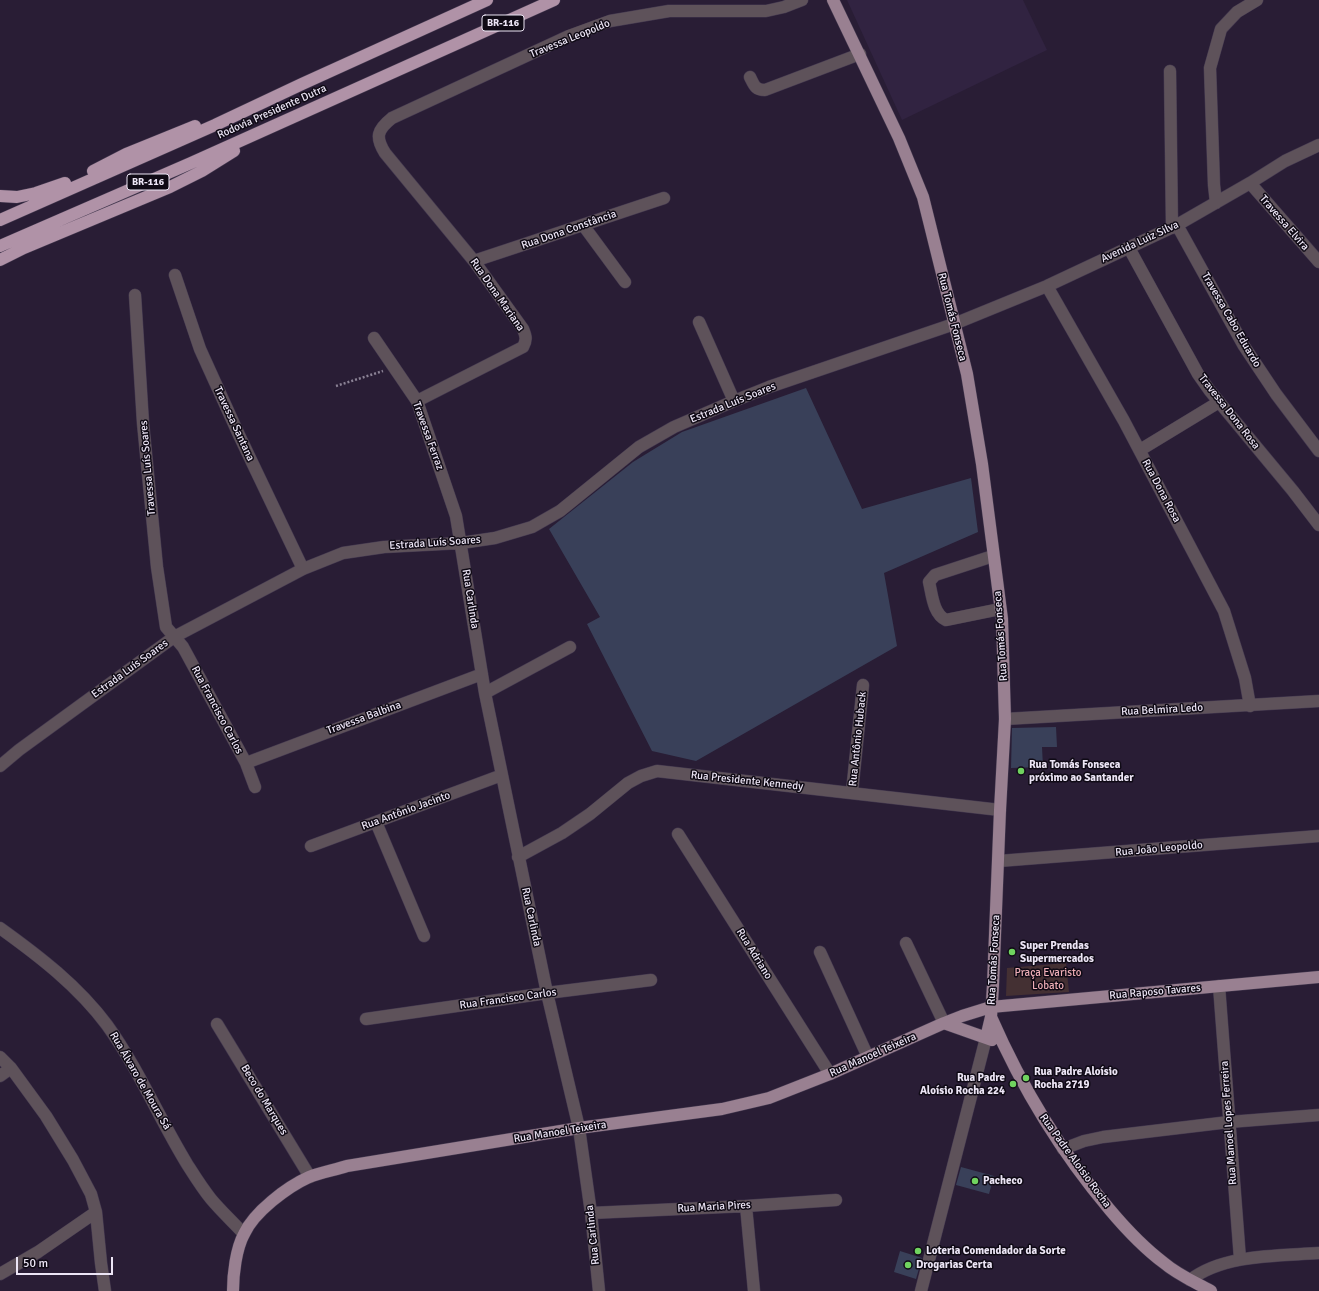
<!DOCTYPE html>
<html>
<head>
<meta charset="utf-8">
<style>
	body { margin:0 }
	#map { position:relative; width:1319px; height:1291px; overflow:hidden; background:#291d35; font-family:Signika,sans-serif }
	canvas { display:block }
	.scale { position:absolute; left:16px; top:1257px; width:97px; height:18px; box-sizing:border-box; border:2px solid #ece5f5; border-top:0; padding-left:5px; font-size:12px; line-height:14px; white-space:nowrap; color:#ece5f5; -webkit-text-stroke:3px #0f0a15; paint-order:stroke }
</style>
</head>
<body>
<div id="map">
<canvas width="1319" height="1291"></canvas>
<div class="scale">50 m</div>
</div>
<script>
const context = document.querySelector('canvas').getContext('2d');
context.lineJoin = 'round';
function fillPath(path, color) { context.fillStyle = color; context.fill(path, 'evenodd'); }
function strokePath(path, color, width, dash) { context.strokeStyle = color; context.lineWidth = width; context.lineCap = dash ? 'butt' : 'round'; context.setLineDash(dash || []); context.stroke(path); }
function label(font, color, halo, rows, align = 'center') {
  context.font = font + ' Signika,sans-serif'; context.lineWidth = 3; context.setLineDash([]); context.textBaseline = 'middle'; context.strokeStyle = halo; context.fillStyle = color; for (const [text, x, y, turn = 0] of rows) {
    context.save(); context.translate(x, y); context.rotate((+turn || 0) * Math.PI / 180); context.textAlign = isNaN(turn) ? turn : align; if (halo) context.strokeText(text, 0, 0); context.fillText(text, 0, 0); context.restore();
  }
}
fillPath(new Path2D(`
	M847,0H1023L1047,50L902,120Z`), '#312341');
fillPath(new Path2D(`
	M1066,963L1069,992L1006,996L1007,968Z`), '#443033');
fillPath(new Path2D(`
	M806,388L862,509L971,478L978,532L884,573L897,646L696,761L652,751L587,624L600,617L549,529L633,462L682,432Z
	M1056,727L1057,747H1042L1043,767L1011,768L1012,728Z
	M961,1167L994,1176L989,1194L956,1185Z
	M900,1251L922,1258L916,1279L894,1272Z`), '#394059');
const minor = new Path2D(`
	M1170,71L1172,228
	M750,77C754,85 755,90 765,90L860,54
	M1250,183L1319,262
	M1216,203L1214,185L1210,68L1221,29L1237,12L1257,0
	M583,225L625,282
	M1177,225L1244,346L1276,394L1319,451
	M1129,248L1198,374L1210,391L1293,491L1319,525
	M474,261L664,198
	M175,275L200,349L239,435L303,569
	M1047,286L1124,421L1224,611L1245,678L1250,706
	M135,295L143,423L157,567L166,627L183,647L246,763L255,787
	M699,322L734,401
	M374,338L417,401L456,516L485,693L502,775L547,993L579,1128L591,1213L599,1291
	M417,401L523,347C527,340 526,336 523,329L474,261L385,153C375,137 377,130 392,118L569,36L610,21L669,11H766L784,7L802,0
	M1140,450L1219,402
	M993,556L935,575L929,582C932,594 933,614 946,620L1000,609
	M485,693L570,647
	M1005,719L1319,701
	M246,763L482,674
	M0,766L19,750L174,637L303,569L343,553L384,547L461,543L495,538L532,527L560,511L639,447L674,427L734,401L769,387L954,324L1047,286L1177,225L1250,183L1285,161L1319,145
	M852,792L863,685
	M376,822L424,936
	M678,834L830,1074
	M311,846L502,775
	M518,857L562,833L590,814L628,783L641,776L657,771L1000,810
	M999,861L1319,836
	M0,928C39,956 78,986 107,1025C138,1068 159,1118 187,1164C194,1175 202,1188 211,1199C221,1211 233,1222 244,1234
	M906,943L944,1023
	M820,952L868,1057
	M1219,986L1240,1259
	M366,1019L547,993L651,980
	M217,1024L310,1177
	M0,1057L11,1068L46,1116L73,1160L91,1194L96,1212L101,1263L105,1291
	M0,1076L11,1068
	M1063,1149L1084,1141L1103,1137L1229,1122L1319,1115
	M746,1206L754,1291
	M591,1213L746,1206L836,1200
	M0,1274L38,1252L96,1212
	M1190,1280C1224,1254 1277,1256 1319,1253
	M921,1291L986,1038`);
const major = new Path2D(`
	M833,0L899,138L923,197L967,374L982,464L1002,619L1005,719L1000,810L993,985L991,1017L986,1038
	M991,1017C1022,1088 1060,1151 1110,1210C1126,1229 1144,1248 1164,1263C1178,1275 1195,1282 1211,1291
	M944,1023L992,1040
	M233,1291C233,1274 236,1249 244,1234C254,1212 287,1187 309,1177C321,1172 335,1170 347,1166L579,1128L722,1109L769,1098L830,1074L944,1023L962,1016L991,1007L1319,977`);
const highway = new Path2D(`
	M93,171L126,154L195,126
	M0,196L17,197L36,193L65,183
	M0,220L215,125L302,84L487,0
	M0,246L191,163L554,0
	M0,260L24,248L170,187L202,171L234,151`);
strokePath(minor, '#443950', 13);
strokePath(major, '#443950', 13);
strokePath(highway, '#443950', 13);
strokePath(new Path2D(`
	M336,386L383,371`), '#8b8295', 2.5, [2, 2]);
strokePath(minor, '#5e525a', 12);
strokePath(major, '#998091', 12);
strokePath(highway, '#b092a7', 12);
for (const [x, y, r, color] of [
	[1021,771,4,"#70d35f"],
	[1012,952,4,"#70d35f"],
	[1026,1078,4,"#70d35f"],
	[1013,1084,4,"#70d35f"],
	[975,1181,4,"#70d35f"],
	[918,1251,4,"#70d35f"],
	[908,1265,4,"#70d35f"]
]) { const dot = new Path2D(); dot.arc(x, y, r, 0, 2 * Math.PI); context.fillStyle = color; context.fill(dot); strokePath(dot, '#0f0a15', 1.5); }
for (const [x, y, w] of [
	[503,23,42],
	[148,182,42]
]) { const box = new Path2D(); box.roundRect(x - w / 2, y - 8, w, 16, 3); context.fillStyle = '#0f0a15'; context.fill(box); strokePath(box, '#ece5f5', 1); }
label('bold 10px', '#ece5f5', null, [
	["BR-116",503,23],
	["BR-116",148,182]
]);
label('11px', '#ece5f5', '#0f0a15', [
	["Travessa Leopoldo",570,39,-22],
	["Rodovia Presidente Dutra",272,112,-24],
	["Travessa Elvira",1284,223,49],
	["Rua Dona Constância",569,230,-19],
	["Avenida Luiz Silva",1140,242,-25],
	["Rua Dona Mariana",497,295,55],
	["Rua Tomás Fonseca",952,317,76],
	["Travessa Cabo Eduardo",1231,320,60],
	["Estrada Luís Soares",733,403,-22],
	["Travessa Dona Rosa",1229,412,52],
	["Travessa Santana",234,424,65],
	["Travessa Ferraz",428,436,70],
	["Travessa Luís Soares",148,468,-95],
	["Rua Dona Rosa",1161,491,62],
	["Estrada Luís Soares",435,543,-4],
	["Rua Carlinda",470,599,81],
	["Rua Tomás Fonseca",1001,636,-94],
	["Estrada Luís Soares",130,669,-36],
	["Rua Francisco Carlos",217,710,62],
	["Rua Belmira Ledo",1162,710,-3],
	["Travessa Balbina",364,718,-20],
	["Rua Antônio Huback",858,739,-84],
	["Rua Presidente Kennedy",747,781,6],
	["Rua Antônio Jacinto",406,811,-20],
	["Rua João Leopoldo",1159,849,-5],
	["Rua Carlinda",531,917,78],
	["Rua Adriano",754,954,58],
	["Rua Tomás Fonseca",994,960,-87],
	["Rua Raposo Tavares",1155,992,-5],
	["Rua Francisco Carlos",508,999,-8],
	["Rua Manoel Teixeira",873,1055,-24],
	["Rua Álvaro de Moura Sá",140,1081,60],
	["Beco do Marques",264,1100,59],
	["Rua Manoel Lopes Ferreira",1229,1123,-94],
	["Rua Manoel Teixeira",560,1132,-9],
	["Rua Padre Aloísio Rocha",1075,1161,54],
	["Rua Maria Pires",714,1207,-3],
	["Rua Carlinda",593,1235,-96]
]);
label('bold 11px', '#ece5f5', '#0f0a15', [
	["Rua Tomás Fonseca",1029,765],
	["próximo ao Santander",1029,778],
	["Super Prendas",1020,946],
	["Supermercados",1020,959],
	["Rua Padre Aloísio",1034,1072],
	["Rocha 2719",1034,1085],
	["Rua Padre",1005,1078,"right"],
	["Aloísio Rocha 224",1005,1091,"right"],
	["Pacheco",983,1181],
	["Loteria Comendador da Sorte",926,1251],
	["Drogarias Certa",916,1265]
], 'left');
label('11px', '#eeaeb6', '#0f0a15', [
	["Praça Evaristo",1048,973],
	["Lobato",1048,986]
]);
</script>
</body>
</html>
